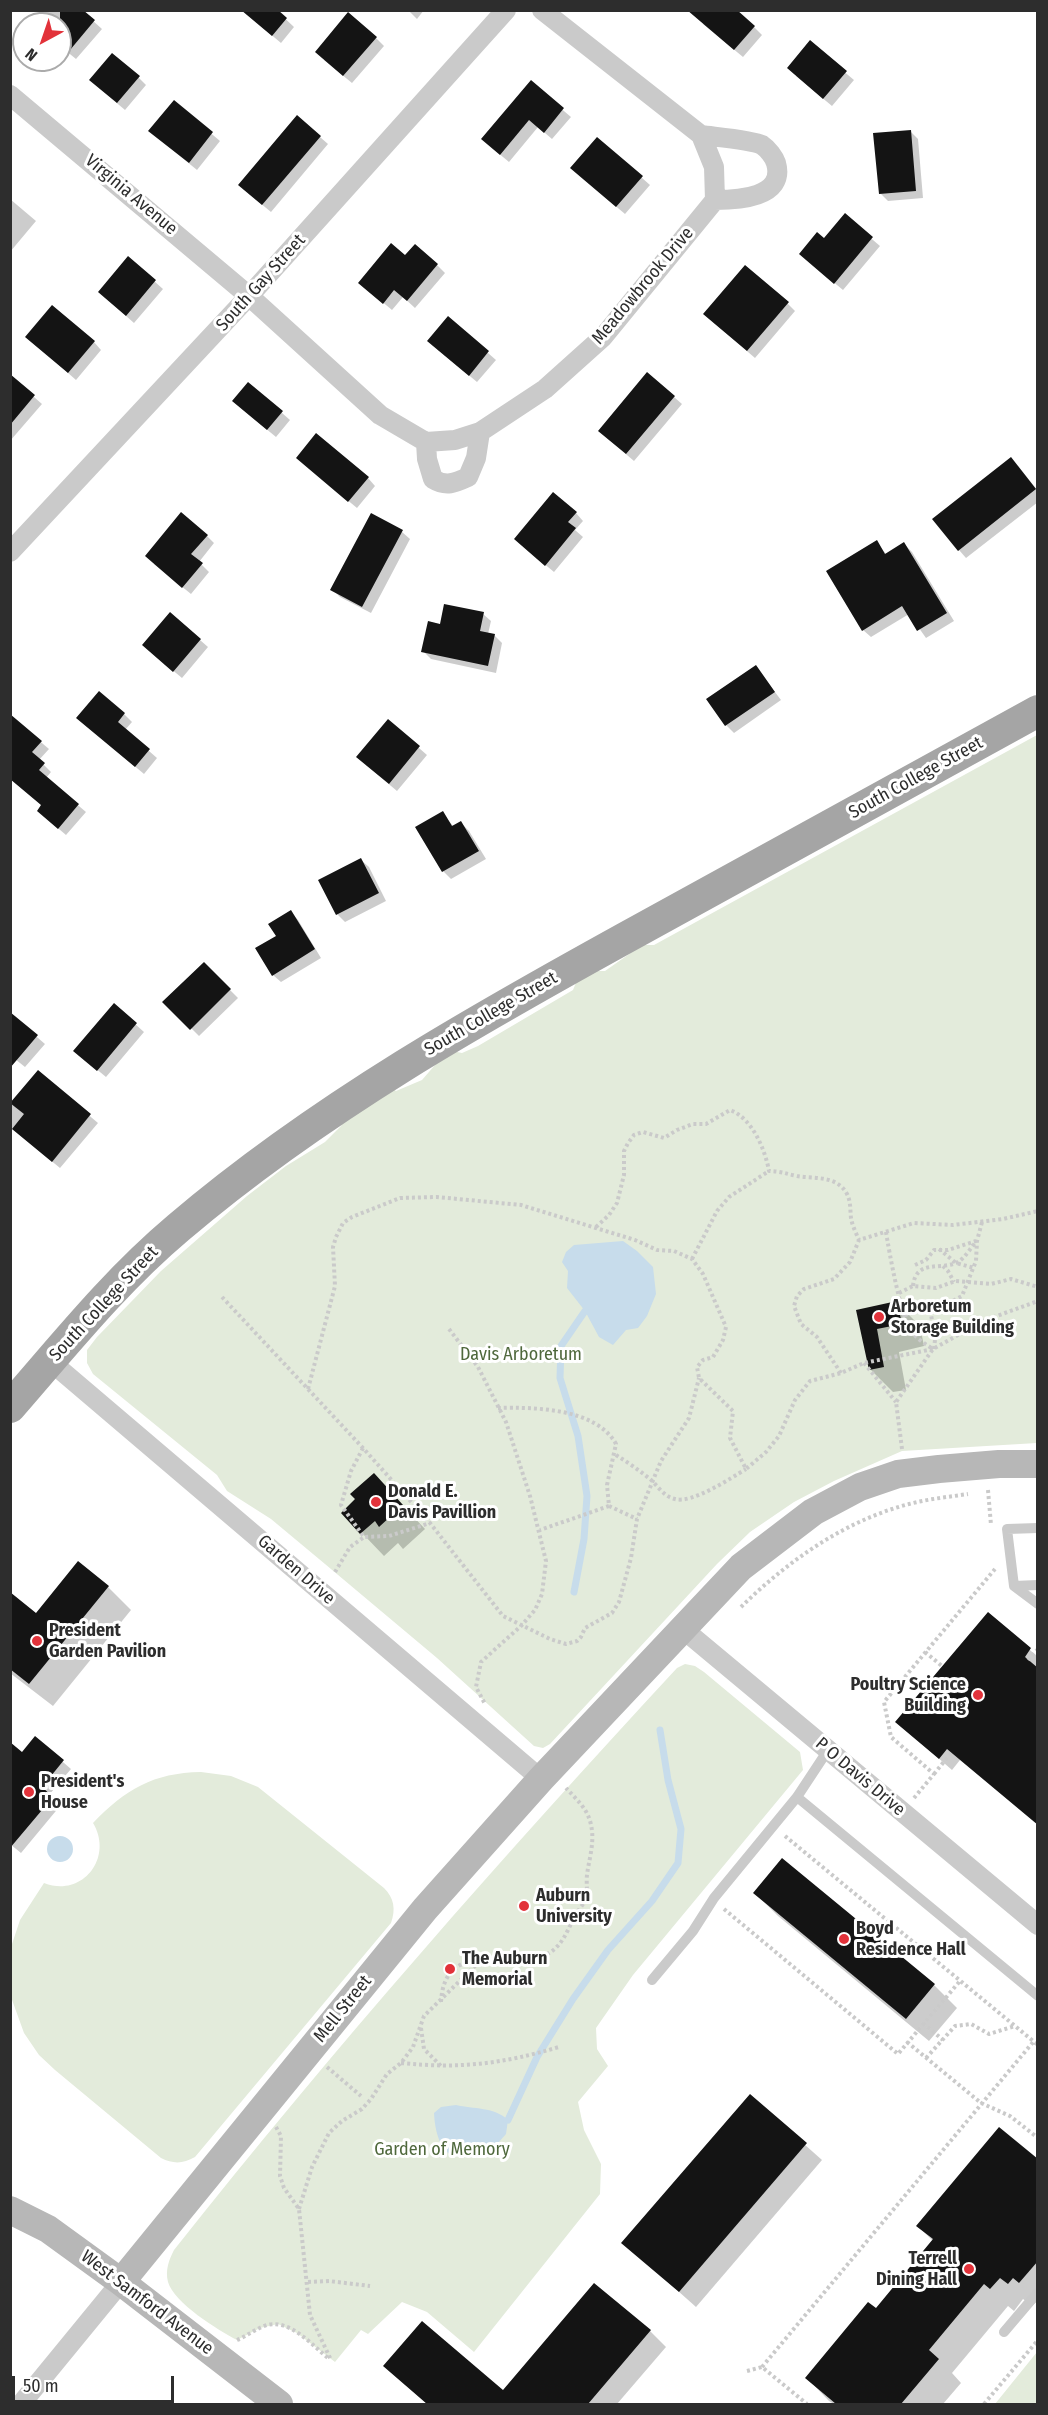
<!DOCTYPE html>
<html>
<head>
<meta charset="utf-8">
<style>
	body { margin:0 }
	#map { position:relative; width:1048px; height:2415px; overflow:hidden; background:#fff; font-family:"Fira Sans Condensed",sans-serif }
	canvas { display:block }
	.frame { position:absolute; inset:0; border:12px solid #2d2d2d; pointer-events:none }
	.north { position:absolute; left:12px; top:12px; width:60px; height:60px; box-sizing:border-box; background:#fff; border:2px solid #ababab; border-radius:50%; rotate:220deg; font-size:16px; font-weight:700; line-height:24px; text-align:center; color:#2d2d2d }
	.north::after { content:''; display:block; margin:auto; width:21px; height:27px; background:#e2323a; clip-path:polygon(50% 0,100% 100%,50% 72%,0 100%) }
	.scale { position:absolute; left:12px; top:2376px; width:162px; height:27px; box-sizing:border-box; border:3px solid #2d2d2d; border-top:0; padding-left:8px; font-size:18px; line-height:21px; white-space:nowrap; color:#2d2d2d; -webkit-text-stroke:4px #fff; paint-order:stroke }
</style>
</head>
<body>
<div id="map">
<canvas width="1048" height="2415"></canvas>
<div class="frame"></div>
<div class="north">N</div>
<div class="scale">50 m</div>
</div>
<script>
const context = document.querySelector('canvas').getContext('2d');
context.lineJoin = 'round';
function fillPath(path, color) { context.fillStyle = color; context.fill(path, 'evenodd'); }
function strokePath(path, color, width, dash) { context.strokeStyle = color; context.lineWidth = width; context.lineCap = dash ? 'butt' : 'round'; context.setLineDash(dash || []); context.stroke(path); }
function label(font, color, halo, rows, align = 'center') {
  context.font = font + ' "Fira Sans Condensed",sans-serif'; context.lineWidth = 6; context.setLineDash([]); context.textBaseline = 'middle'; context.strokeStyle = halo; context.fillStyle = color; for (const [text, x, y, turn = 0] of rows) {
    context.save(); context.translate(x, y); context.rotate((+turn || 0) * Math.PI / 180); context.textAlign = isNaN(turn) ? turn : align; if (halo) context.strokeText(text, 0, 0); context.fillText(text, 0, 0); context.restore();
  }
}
fillPath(new Path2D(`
	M1037,735V1443L902,1451L834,1481L794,1502L750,1532L717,1564L550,1744L543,1748L534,1746L437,1658L325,1564L271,1519L227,1491L217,1475L93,1374L87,1363V1350L97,1337L161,1271L247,1196L286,1166L325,1142L341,1126L351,1108L382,1081L396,1091L422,1080L448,1050L462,1053L478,1046L573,990L577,980L594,971H605L642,945H654Z
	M685,1664L695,1666L704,1672L800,1752L803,1770L633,1975L596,2028L597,2049L608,2066L578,2102L584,2130L601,2164L600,2194L474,2352L427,2312L402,2302L368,2334L361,2330L335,2362L297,2333L278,2324L260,2328L237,2340C218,2330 174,2303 168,2282C165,2270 169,2260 174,2250C333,2049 503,1856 677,1668Z
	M201,1772L231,1776L258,1787L384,1888C394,1898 396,1909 391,1923L195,2157C183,2164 173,2164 161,2158L55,2070L39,2055L24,2033L11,1997V1947L20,1920L44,1883C82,1898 114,1858 93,1823C126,1789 153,1773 201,1772Z
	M1037,2352V2404H995Z`), '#e3ebdb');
fillPath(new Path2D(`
	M623,1241L637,1251L653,1267L656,1294L647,1316L638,1328L626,1330L613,1345L599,1337L585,1311L567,1288L568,1271L562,1262L566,1252L574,1245Z
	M47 1849a13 13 0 1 1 26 0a13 13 0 1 1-26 0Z
	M456,2105C473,2109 495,2107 508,2120L506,2134L498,2143C493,2144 489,2143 484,2146C478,2148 473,2153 467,2155C441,2163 435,2132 434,2113L441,2107Z`), '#c7dceb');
fillPath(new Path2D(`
	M37,10H81L102,29L76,59L60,46V24H52Z
	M276,10L294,27L281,43L262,27Z
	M408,10H424L417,19Z
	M703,24L754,27L762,35L743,57Z
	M376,38L384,46L352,83L324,60Z
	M810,43L854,80L832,106L796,76Z
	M138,77L146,85L125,110L99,88Z
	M531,83L571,117L552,139L538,127L509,162L491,147Z
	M174,102L220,141L197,170L158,138Z
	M910,131L918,139L923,198L888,201L880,193Z
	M320,137L328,144L271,212L248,193Z
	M598,139L650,185L625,214L580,176Z
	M10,199L36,221L10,252Z
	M845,216L880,246L843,290L808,261Z
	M405,257L437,265L445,273L415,308L403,297L392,310L368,290Z
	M128,258L163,289L134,323L108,300Z
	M787,303L795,311L755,358L713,322Z
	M448,318L496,360L477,382L437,349Z
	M27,337L94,342L101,350L76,380Z
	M10,376L42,404L10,441Z
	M249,384L290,420L276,437L242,409Z
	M674,397L682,404L634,461L607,438Z
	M305,465L368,478L375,486L357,508Z
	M1018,466L1038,491V502L966,558L959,550Z
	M576,513L583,521L575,530L583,537L554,572L524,547Z
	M402,532L410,539L371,613L340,597L332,589Z
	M207,536L214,543L199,562L209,572L191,594L154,564Z
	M876,542L887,555L904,544L912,552L954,621L926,638L909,614L871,637L863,630Z
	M483,614L491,621L488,634L494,635L502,643L496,673L431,659L423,651L441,626Z
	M200,640L208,647L182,678L152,653Z
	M756,667L781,700L734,733L726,725Z
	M124,714L132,722L125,730L157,758L144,774L86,725Z
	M16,721L49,749L39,760L51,772L46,778L86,812L66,835L46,818Z
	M388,721L427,755L397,791L366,765Z
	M442,813L454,827L461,823L469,831L486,859L451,879L443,871L417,828Z
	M361,860L369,867L386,901L345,922L337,914Z
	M291,912L298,920L321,958L281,982L273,975L278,936Z
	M204,964L238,998L199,1036L165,1002Z
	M114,1005L144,1032L106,1077L83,1058Z
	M16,1019L45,1044L25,1067L10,1055Z
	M38,1072L98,1123L60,1168L10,1127V1105Z
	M897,1303L920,1326L924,1346L899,1352L906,1390L893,1392L870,1369L858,1311Z
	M374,1475L425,1529L403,1549L398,1543L384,1556L343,1513L357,1499Z
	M108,1587L131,1610L53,1706L10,1673V1598L36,1615Z
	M988,1614L1038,1657V1825L960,1760L952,1770L897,1722Z
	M35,1738L71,1769L49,1795L60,1806L21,1853L10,1844L22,1754Z
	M755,1893L934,1985L957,2008L929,2041L778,1916Z
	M750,2096L822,2160L696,2307L623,2242Z
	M1038,2161V2300L1032,2306L1023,2299L1014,2311L1008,2306L952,2373L961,2383L943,2404H834L829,2401L807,2378L876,2310L933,2241L918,2226Z
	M650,2331L666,2347L617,2404H427L385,2366L503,2392Z`), '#0003');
strokePath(new Path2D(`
	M574,1592L584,1539L587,1496L578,1436L560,1378L561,1346L585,1311
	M508,2120L537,2057L573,1999L608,1950L652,1901L678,1863L681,1829L668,1780L660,1730`), '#c7dceb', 7);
fillPath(new Path2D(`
	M60,10H83L95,20L60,62Z
	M241,10H278L287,18L272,36Z
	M687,10H737L755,26L734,50Z
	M348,12L377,37L343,76L315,52Z
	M810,40L847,71L823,99L787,68Z
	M112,53L140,76L117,103L89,80Z
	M531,80L564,108L544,133L529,120L500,155L481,139Z
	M174,100L213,132L189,163L148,131Z
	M297,115L321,136L262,205L238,185Z
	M911,130L916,191L879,194L873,133Z
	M597,137L643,176L616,207L570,168Z
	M845,213L873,237L834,284L799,254L817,232L824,238Z
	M391,243L405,255L415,244L438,264L407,301L394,290L383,304L358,283Z
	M128,256L156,280L126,316L98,292Z
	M745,265L789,302L747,351L703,314Z
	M52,305L95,341L68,373L25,337Z
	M448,316L489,351L469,376L427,341Z
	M647,372L675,396L626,454L598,431Z
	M10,374L35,395L10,425Z
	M248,382L283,411L267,430L232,401Z
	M316,433L369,477L348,502L296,458Z
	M1011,457L1036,489L958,551L932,519Z
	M553,492L577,512L568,522L576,528L545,566L514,539Z
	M181,512L208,535L191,554L203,563L182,588L145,556Z
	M371,513L403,530L362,607L330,590Z
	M877,540L885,554L904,542L947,613L917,631L902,606L862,631L826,571Z
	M444,604L484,612L480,631L495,634L488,666L421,652L428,621L440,624Z
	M170,612L201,639L173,672L142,645Z
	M756,665L775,692L725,726L706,699Z
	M99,691L125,713L118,722L150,749L135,767L76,718Z
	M10,714L42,741L32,752L45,763L39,770L79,804L58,829L37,811L41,805L10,779Z
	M388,719L420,746L389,784L356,757Z
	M443,811L452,826L461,821L479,851L442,872L415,827Z
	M361,858L379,893L336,915L318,880Z
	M291,910L315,949L272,976L255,948L276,936L268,924Z
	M204,962L231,989L190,1030L162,1002Z
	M114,1003L137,1023L97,1071L73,1051Z
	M10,1012L38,1035L10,1068Z
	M38,1070L91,1114L52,1162L12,1129L24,1114L10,1103Z
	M897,1301L902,1324L877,1329L884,1367L869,1370L856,1310Z
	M374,1473L403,1505L379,1527L375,1521L360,1534L341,1513L355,1499L350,1494Z
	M78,1561L109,1586L29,1684L10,1669V1592L36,1613Z
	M988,1612L1031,1648L1025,1657L1038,1668V1825L947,1749L939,1759L895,1722Z
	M35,1736L64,1760L42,1787L53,1797L10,1848V1742L22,1752Z
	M782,1858L935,1984L906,2019L753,1893Z
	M750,2094L807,2143L679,2292L621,2243Z
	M999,2127L1038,2159V2261L1019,2283L1013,2278L1008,2284L1000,2278L990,2289L984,2284L929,2350L939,2359L901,2404H836L805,2378L868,2302L876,2308L933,2239L916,2226Z
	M594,2283L651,2330L588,2404H427L383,2366L422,2321L503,2390Z`), '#141414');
strokePath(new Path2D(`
	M596,1227L609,1215L617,1203L624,1175V1151L628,1143L634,1135L643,1132L664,1138L677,1130L693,1124H706L730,1110C752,1118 765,1149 769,1171C780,1171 787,1174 797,1176C814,1179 837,1175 847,1194C851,1202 850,1210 851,1218C852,1225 856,1233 859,1240L914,1223L953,1225L1003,1219L1038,1211
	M886,1232C889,1251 901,1318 911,1331C917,1339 925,1344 933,1349
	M939,1249L956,1263L974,1268
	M692,1259L717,1211L729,1197L769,1171
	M915,1265L926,1260L934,1250H948L976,1241
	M943,1266L948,1271L954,1282
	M913,1286C916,1258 942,1271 958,1262C965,1258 971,1247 977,1241
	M899,1293L913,1286L936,1288L956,1281L991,1284L1011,1279L1038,1287
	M222,1297L363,1448L430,1523L503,1616L550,1639L566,1644L577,1641L581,1637L585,1628L612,1613L619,1602L631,1558L637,1519L661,1461L689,1418L699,1378
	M905,1315L930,1308
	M449,1329L478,1367L506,1422L530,1496L546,1561L542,1594L535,1610L521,1626L481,1662L476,1687L485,1704
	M934,1349L935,1340L930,1308L947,1304L962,1296L976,1261L977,1241L982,1222
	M864,1363L896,1402
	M841,1373L817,1337L801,1324L794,1306L797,1296L804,1289L834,1279L850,1262L859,1240
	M308,1389L335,1286L333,1247L336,1237L343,1223L352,1217L400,1198L437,1197L521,1205L635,1240L657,1250L674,1251L692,1259L703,1274L726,1327L723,1340L713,1357L703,1360L697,1367L699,1378L733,1411L730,1438L746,1469L766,1452L779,1436L795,1400L810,1381L841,1373L864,1363L933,1349
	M498,1408C534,1407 596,1408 616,1444L607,1485L609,1506L540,1530
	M363,1448L351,1471L341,1505L364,1537L389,1536L430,1523
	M902,1449L896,1402L933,1349L983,1321L1038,1301
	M616,1455C627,1462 639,1470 650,1479C657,1485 664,1497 675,1499C692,1504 731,1478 746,1469
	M988,1490L991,1525
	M609,1506L637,1519
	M335,1572L350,1547L364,1537
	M741,1607C788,1561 844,1521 909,1504C928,1499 948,1497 968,1494
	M925,1652L942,1666
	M1028,1660L1038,1649
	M934,1774L951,1753
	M914,1798L934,1774L891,1737L884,1702L995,1569
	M785,1836L1038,2045
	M724,1909L898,2054L960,1981
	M441,2002C442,1986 446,1972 462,1964C486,1953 517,1966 543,1956C563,1948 567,1930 576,1914C579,1909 584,1904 586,1898C588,1891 586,1883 587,1875C589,1859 595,1842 591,1825C588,1809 577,1800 566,1788
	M923,2023L943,2040
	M421,2028L424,2049L442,2067
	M907,2042L981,2103L1010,2116L1038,2138
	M926,2058L955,2026L971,2024L989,2034L1015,2026
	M401,2063C461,2069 501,2064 559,2047
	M327,2067L361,2096
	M276,2127L281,2136L280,2176L284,2188L299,2209L310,2315L331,2360
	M299,2209L312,2167L329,2133L342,2121L362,2109L371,2099L387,2074L401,2063L413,2047L424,2016L481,1960
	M308,2282L329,2281L370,2286
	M237,2340C247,2336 257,2328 267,2325C290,2319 312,2345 328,2358
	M762,2367L1034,2041
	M747,2371L762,2367L807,2404
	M984,2404L1038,2340`), '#cacaca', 4, [3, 3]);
strokePath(new Path2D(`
	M1038,1528L1007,1529L1014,1586L1038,1604
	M1014,1586L1038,1585
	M797,1797L1038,1996
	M652,1980L693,1931L714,1898L797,1797L828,1750
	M1004,2332L1038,2292`), '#cacaca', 10);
strokePath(new Path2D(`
	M10,95L249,296L380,415L426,442L455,440L480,432L545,389L603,337L715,200L714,167L701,135L542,10
	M701,135C715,137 752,140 762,145C768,149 774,157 776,163C786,198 737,200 715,200
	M426,442L427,459L433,479C446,487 455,483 468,477L476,458L480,432
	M10,552L249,296L506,10
	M50,1361L541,1779
	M683,1629L1038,1925
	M21,2404L121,2282`), '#cacaca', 20);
strokePath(new Path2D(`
	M10,2210L48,2229L121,2282L279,2404
	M121,2282L425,1909L541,1779L741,1567L813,1512L860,1487L898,1474L939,1469L999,1464H1038`), '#b7b7b7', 28);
strokePath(new Path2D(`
	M10,1407C64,1345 115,1281 178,1228C320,1107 483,1016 647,926C777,854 907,782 1038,711`), '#a5a5a5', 32);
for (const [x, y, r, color] of [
	[879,1317,6,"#e2323a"],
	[376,1502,6,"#e2323a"],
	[37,1641,6,"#e2323a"],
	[978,1695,6,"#e2323a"],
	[29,1792,6,"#e2323a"],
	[524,1906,6,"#e2323a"],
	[844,1939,6,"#e2323a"],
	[450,1969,6,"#e2323a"],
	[969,2269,6,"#e2323a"]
]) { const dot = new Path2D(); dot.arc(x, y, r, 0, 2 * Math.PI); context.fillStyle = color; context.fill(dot); strokePath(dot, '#fff', 2); }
label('18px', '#2d2d2d', '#fff', [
	["Virginia Avenue",131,195,40],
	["South Gay Street",261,283,-48],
	["Meadowbrook Drive",643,286,-50],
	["South College Street",916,778,-29],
	["South College Street",491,1014,-30],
	["South College Street",104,1304,-47],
	["Garden Drive",296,1570,41],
	["P O Davis Drive",860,1777,40],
	["Mell Street",343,2009,-51],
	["West Samford Avenue",147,2303,37]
]);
label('bold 18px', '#2d2d2d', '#fff', [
	["Arboretum",891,1307],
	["Storage Building",891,1328],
	["Donald E.",388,1492],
	["Davis Pavillion",388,1513],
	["President",49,1631],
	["Garden Pavilion",49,1652],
	["Poultry Science",966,1685,"right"],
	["Building",966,1706,"right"],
	["President's",41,1782],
	["House",41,1803],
	["Auburn",536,1896],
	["University",536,1917],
	["Boyd",856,1929],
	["Residence Hall",856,1950],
	["The Auburn",462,1959],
	["Memorial",462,1980],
	["Terrell",957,2259,"right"],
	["Dining Hall",957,2280,"right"]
], 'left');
label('18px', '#4f683c', '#fff', [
	["Davis Arboretum",521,1355],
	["Garden of Memory",442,2150]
]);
</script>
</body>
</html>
